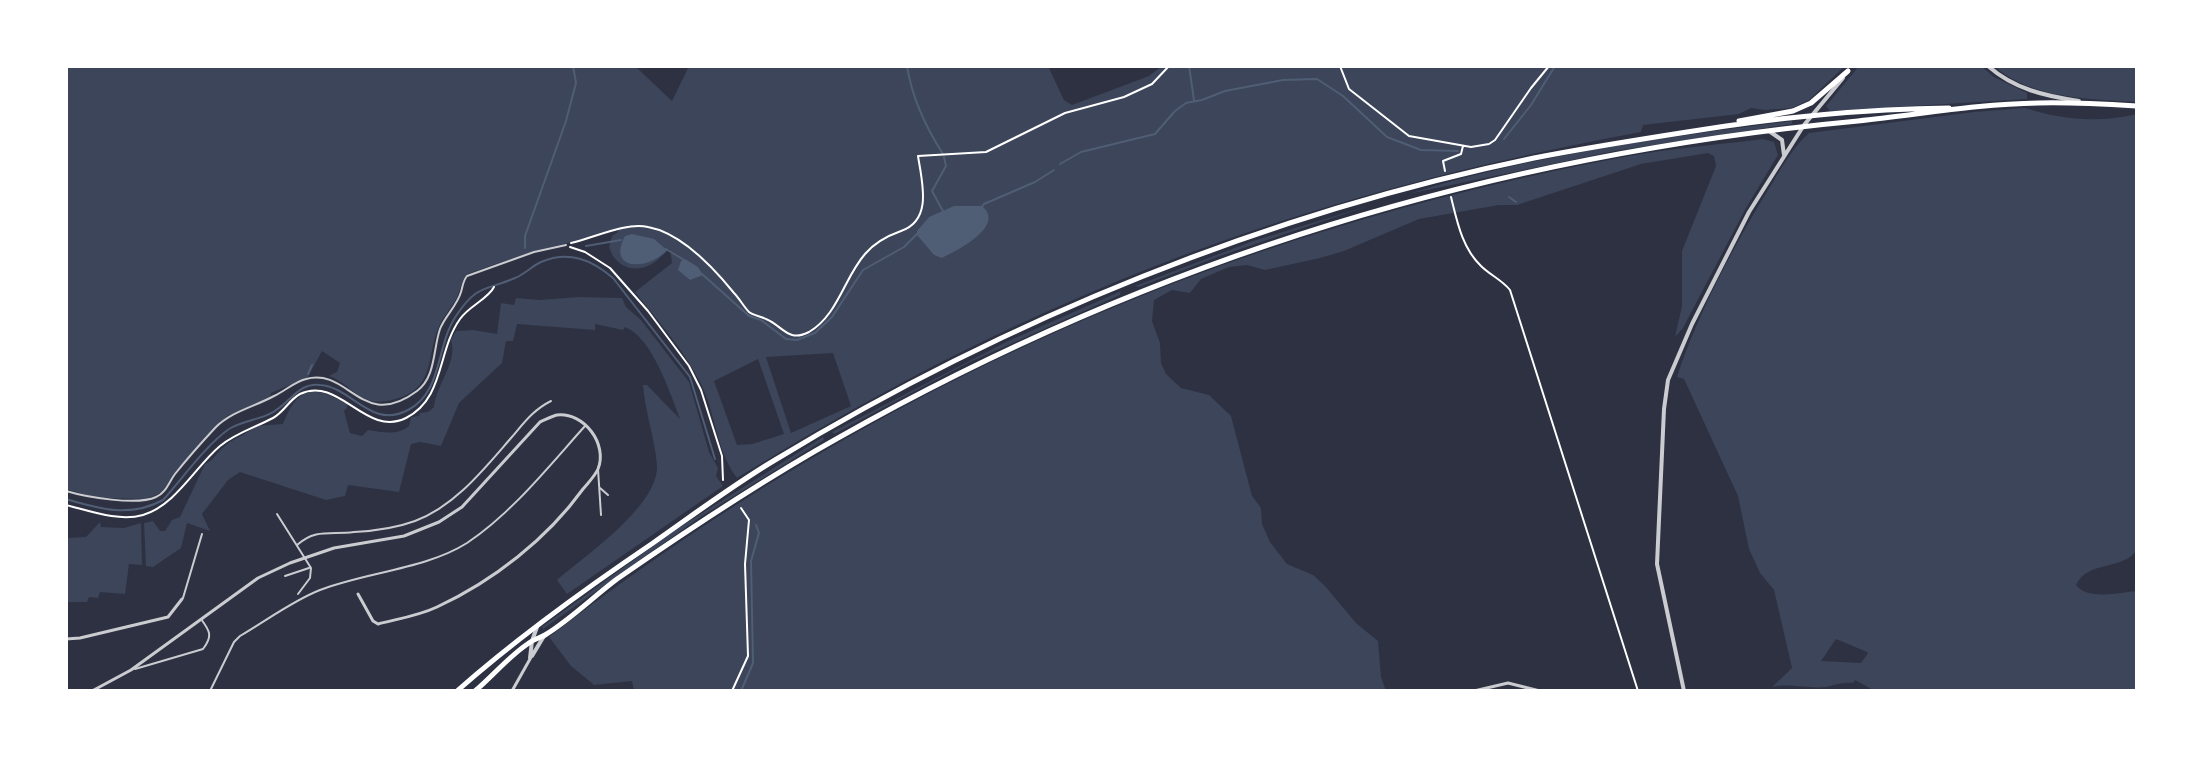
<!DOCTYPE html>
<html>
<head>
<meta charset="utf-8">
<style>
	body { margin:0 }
	#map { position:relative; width:2203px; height:757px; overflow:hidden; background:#2d3142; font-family:"Public Sans",sans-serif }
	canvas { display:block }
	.frame { position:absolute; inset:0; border:68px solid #fff; pointer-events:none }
</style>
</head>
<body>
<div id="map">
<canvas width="2203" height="757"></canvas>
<div class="frame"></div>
</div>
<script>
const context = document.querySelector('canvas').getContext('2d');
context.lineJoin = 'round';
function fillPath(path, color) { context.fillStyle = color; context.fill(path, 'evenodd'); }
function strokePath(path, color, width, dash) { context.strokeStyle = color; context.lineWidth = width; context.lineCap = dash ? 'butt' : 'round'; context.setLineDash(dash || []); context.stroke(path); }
fillPath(new Path2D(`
	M66,66H635L672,101L689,66H1048L1064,100L1072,105L1149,76L1162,66H1845L1809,100L1792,108L1765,110L1751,108L1739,114L1643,125L1641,132C1451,167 1263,218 1085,295C964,346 849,409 737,478C716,451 716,414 701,384C684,350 658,321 635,292L672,263L670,249C664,253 658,261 650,265C632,274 614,265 609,247L612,236L618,232L617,228L594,237L534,251L467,274C461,281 461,289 457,297C452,308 442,317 438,329C427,356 434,385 402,397C393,400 381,403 371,401C355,397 345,381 329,376L337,372L340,363L322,351L308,377L271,393L270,398L227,416L174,474L162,492L147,499L97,498L66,489ZM833,353L851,406L791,433L766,357ZM758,359L784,434L752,444L737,445L714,381Z
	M1859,66H1981L1994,77L2027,93V99L1830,111L1826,106Z
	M1994,66H2137V102C2090,99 2031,99 1994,66Z
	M2025,108C2062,120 2099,123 2137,114V550C2122,571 2088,560 2076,585C2088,601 2122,592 2137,591V691H1875L1855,680L1853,683C1843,682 1836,685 1826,687C1808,689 1789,683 1772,687L1792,668L1774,590L1760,573L1749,549L1738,496L1684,379L1677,377C1698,312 1737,240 1773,182C1783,165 1794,146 1809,133L1974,112ZM1836,639L1867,652L1868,653L1861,663L1821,661Z
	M1792,121V124L1615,151L1408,194C1532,155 1664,137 1792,121Z
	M1763,139L1774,142L1778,155L1746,208L1683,328L1675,337L1682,306V251L1716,166L1714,156L1708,153L1641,164L1517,205H1499L1419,219L1344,251L1320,258L1265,270L1247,265L1229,267L1201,279L1190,293L1172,290L1154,300L1152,321L1160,343L1161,363L1166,374L1181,388L1209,395L1231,416L1252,496L1261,508L1262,524L1270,542L1287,564L1313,575L1325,586L1356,623L1378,641L1381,677L1386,691H634L632,681L594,685L571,666L549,637C871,388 1223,232 1624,157C1670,148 1717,145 1763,139Z
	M1371,205L1220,256L1139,287L1135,286L1253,241Z
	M1121,291L1120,295L968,363L834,434L832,432L1006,342Z
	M579,297L622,298L626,307L641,320L689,382L709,452L718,468L716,476L723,486L567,594L557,580C586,555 658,506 657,466C655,439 645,412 643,385H647L680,419C670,393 652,337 625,327L623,330L595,324V330L517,324L513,341H506L502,363L459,403L441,446L420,442L411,444L399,492L348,485L345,496L326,500L240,472L228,480L202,514L210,531L187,523L181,548L153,567L146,566L144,523L153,521L160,531H165L172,520L180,517L205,464C215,460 217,451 226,445C236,437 243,437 255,426L283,424C297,388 312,384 345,403L347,401V408L344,411L350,433L362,436L368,430C382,432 397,436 409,426L411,417L419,416L420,413L428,412L434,407C436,384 458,363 451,340L456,331L473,330L497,334L501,303L514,305L516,298L539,300Z
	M823,437L824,440L702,516L543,629L542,627L672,532Z
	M100,522L101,527L124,528L141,523L142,565L129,564L125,594L100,592L98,598L89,597L87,602H66V538L86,537Z`), '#3c4559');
fillPath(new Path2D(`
	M954,206H982C1006,226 958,250 942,258L934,255L917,235V231L929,217Z
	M632,234L654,239L667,250C649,271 606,271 625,236Z
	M685,259L698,267L703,275L690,280L678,270L681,261Z`), '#4f5d75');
strokePath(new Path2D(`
	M907,66C912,98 925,126 943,154
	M1189,66L1194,100
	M1504,139L1531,105L1555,66
	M1060,164L1081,152L1155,134L1175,111L1186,103L1202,100L1225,91L1283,80L1317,79L1343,96L1387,137L1421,150L1458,151
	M1509,197L1516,202
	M981,208L984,204L1035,182L1054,170
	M943,211L932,191L946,166L944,157
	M586,246L621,240
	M525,248V236L566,121L576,83L573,66
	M666,249L684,260
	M702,274L749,316L761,320L786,339L797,340L815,333L832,317L863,270L904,247L919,232
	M308,374L312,365
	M66,499C100,509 130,518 163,500C182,479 206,445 229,429C245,419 265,420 279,408C293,398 300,383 320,385C352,387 371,430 408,410C443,392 436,345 456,316C477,284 485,291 515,278C525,274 532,266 541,262C569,250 592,260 613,278L690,377L715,459
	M741,691L753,663L751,561L759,533L756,525`), '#4f5d75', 2);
strokePath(new Path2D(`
	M1340,66L1349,89L1409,136L1471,147L1489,144L1495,140L1531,88L1549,66
	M1445,171L1443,161L1461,154L1463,146
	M1451,197C1457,221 1462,248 1481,266C1490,275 1502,280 1510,290L1638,691
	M571,243C594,238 625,222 648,227C681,233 713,267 734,293C739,298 744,307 749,312C754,316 761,316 766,319C783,326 788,343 809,332C838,315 844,278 865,254C875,242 887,236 901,231C933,220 922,182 918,156L986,152L1065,113L1124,97L1152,84L1169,66
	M570,247L585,252L610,268L648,311L689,366L701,390L722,456L723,480
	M66,505C90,511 119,522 143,515C176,505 195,467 220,446C236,433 254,428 273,418C284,412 289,400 300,394C339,375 366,438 406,418C445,398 437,351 460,319C469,306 488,299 494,287
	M732,691L748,656L745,564L749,520L741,508`), '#fff', 2);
strokePath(new Path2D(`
	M598,469L601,515
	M600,488L608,495
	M66,491C86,497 137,506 156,497C166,493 169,482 175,474C187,459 202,442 215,428C232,411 254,407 274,396C285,391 294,382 306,379C349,367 362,432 417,391C436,377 433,349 440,329C445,316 457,306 461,292C463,285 463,281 467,276L534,252L566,245
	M277,514L311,568L310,578L298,594
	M297,545C316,528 331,535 354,532C374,531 396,528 415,521C455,506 484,469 511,438C524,423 533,410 551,401
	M285,576L309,568
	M183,598L202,534
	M135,669L203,649C213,636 210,631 201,619
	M210,691L234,642L240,636C266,621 292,601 320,590C366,572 426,569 467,543C512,513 549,466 585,426`), '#caccd0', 2);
strokePath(new Path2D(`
	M66,639L80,638L168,617L182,599
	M92,691L131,670L258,578L290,563L334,548L404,536L439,522L462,507L540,422C545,420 552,416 557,415C584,412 608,444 598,469C595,476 588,483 583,489C547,539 493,581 437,607C418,616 397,619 378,624L373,621L358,594
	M512,691L530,659
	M1474,691L1508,683L1540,691`), '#caccd0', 3);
strokePath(new Path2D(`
	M1988,66C2014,89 2045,96 2079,101
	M1769,131L1782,140L1784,155
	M532,656L544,636
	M530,658L532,641L537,627
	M1684,691L1657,564L1664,409L1668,380L1692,324L1749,212L1804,125L1843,78`), '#caccd0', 4);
strokePath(new Path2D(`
	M1739,121L1793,111L1811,103L1848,71
	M457,691C518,637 585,589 653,543C693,515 733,485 775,460C1007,319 1268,213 1534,158C1585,148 1636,140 1687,132C1773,118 1861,109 1949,108
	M475,691C494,675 509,656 529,643C534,639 540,638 545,635C571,619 593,597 617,579C689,529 761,481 838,438C1156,258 1493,155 1858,121C1917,115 1977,104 2038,103C2071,102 2104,104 2137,106`), '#fff', 5);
</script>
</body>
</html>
